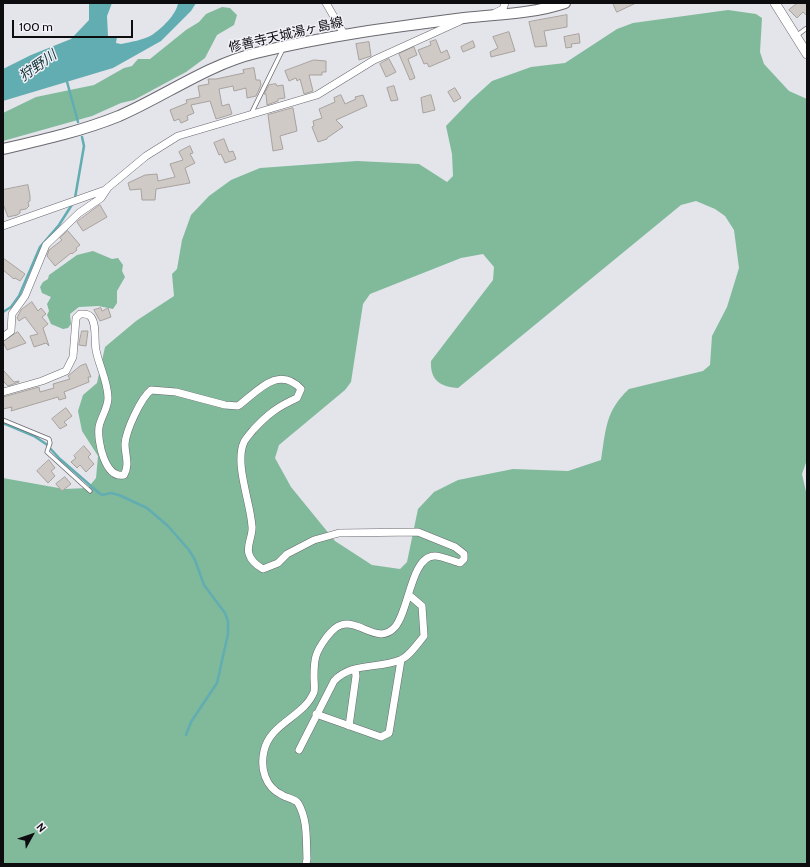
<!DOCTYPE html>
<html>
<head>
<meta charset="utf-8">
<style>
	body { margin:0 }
	#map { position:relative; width:810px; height:867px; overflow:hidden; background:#e4e4eb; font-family:Cabin,sans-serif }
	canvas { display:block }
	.frame { position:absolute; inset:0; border:4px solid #0d0c0f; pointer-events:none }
	.north { position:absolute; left:12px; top:815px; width:40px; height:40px; -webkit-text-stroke:3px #f2f1f8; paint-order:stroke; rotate:50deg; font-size:11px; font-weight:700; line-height:16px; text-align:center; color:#0d0c0f }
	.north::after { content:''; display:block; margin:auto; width:14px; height:18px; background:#0d0c0f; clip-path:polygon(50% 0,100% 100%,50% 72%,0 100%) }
	.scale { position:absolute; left:12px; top:20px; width:121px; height:18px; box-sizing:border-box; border:2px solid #0d0c0f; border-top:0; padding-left:5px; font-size:12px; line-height:14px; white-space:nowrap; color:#0d0c0f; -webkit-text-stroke:3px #f2f1f8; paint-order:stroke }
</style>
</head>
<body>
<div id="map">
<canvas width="810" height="867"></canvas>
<div class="frame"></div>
<div class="north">N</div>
<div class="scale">100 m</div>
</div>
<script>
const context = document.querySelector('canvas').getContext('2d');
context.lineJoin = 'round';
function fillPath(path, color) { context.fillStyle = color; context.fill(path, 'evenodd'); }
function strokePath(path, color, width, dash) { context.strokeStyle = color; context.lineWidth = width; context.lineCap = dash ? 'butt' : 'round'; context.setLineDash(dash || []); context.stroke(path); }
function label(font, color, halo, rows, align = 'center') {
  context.font = font + ' Cabin,"Noto Sans JP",sans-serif'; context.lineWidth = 3; context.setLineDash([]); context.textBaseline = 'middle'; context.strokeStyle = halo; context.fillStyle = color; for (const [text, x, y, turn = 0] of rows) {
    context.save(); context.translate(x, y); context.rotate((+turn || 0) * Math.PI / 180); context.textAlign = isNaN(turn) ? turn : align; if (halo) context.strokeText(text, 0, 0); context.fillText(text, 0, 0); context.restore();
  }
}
fillPath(new Path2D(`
	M222,7L230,8L237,15L234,25L217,35L205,58L186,72L134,100L121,103L92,116L3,141V113L36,97L94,85L124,68L132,66L138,59H150L186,30L199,22L206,14Z
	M728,10L756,14L762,18L760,52L764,64L789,91L807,99V460L802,474L807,496V864H3V478L64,489L88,488L96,478L98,456L82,431L78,411L83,395L97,383L105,347L136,321L174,296L172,274L177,269L182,240L191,215L209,196L231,180L260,168L357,161L419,164L447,182L453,176L452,154L446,126L471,100L492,81L531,67L565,63L617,29L633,23ZM696,201L715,209L725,216L734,230L739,268L727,307L712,336L710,365L703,371L629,389C605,411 606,430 601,460L568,471L513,469L458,480L434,492L418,509L407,562L400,569L372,565L335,541L291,487L275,458L279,445L345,390L351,382L363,304L370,294L461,258L483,254L494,267L493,280L431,361C430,380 440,387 458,388L681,205Z
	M93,251L112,259L118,258L123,265L122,271L125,277L117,291V303L113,309L98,306L79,307L70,314L71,324L68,328L63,329L51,324L47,315L49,311L47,304L51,297L42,293L40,287L43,282L48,279L49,275L77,255Z`), '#80ba9b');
fillPath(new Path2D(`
	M89,3H112L107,16L108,36L117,37L116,43L121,44C131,42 143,40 152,35C161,29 177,14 178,3H196L191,11L161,41L113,68L3,101V69L31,55L71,39L89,20Z`), '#62adb1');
strokePath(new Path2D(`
	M66,78L78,122
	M75,198L84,146L82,137
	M3,312L11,307L19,296L40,247L59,225L73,203
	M3,423L34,436L46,444L60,459L99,493L102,495L111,493L119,495L147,508L168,526L189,550L195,560L204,585L225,613L228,621V634L217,683L191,722L186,735`), '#62adb1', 2.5);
const building = new Path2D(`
	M613,3H636L617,12Z
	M798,3H807V16L803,12L797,18L789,10Z
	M567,15V27L544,31L547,46L535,47L529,22Z
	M509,32L515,51L491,57L490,52L498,48L493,37Z
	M579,34L580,43L571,44L572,47L566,48L564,37Z
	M436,40L441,53L447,50L450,58L429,67L427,63L424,64L418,50L431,45L430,42Z
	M473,41L475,47L463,52L461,47Z
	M369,42L371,56L359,60L356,44Z
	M414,47L417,55L408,59L415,78L410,80L399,54Z
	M389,59L396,72L386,77L380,64Z
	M314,60L326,61V72H322V75H309L313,91L304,94L300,79L297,81L296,78L289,81L285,71Z
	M254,68L256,80H260L261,85L256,96L247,98L246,88L234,91L233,86L219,89L222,106L229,104L232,114L216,119L210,101L191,105L194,113L187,116L188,120L181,123L179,119L174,121L170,110L187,103L186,100L200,97L198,86L209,84L208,79H216L244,73L243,70Z
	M276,84L277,86L283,85L285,98L278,99V101L267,105L266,94H264L269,85Z
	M394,86L398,100L391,101L387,88Z
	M455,88L461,98L454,102L448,92Z
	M341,95L345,104L356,99L355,97L363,95L367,106L336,120L343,127L327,138V139L318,142L312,127L314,126L313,121L322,118L319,109L335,102L334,98Z
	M431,95L435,110L423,113L421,98Z
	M293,108L297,131L280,136L283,149L273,151L268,115Z
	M224,139L229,152L233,151L236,159L225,163L221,154L219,155L214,143Z
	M190,146L193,153L190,154L195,163L185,168L190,183L156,189L155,200H142L141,189L130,190L128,183L145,175L157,174L158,181L175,177L170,164L183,160L179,152Z
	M28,185L30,196V201L28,202L29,206L26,209L20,210V213L17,215L8,217L3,204V190Z
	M100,205L107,217L83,231L77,222Z
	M68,231L80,245L76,248L77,250L72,254L71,253L55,266L47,256L49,250L62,240L60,238Z
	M3,258L25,274L20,281L15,278L14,279L3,270Z
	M32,302L38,311L41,308L46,314L42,317L48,324L43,328L49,346L46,343L34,347L30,336L38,334L25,317L19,321L17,318L21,310Z
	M101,308L102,311L108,308L111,317L100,321L94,310Z
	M82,331H88L86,346L79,345Z
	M18,332L26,343L7,350L3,342Z
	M86,364L91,377H88L89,382L64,392L66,398L59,400L58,397L11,411L12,407L3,409V397L39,387L40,392L54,388L53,384L70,379L68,376L80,366Z
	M3,370L14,382L19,381V382L8,386L3,381Z
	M66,408L72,416L64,422L67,425L60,429L52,419Z
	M84,446L91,454L88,457L94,464L86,472L80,465L77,468L71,462L76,458L74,456Z
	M49,460L55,468L51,471L55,476L48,483L37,471Z
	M65,477L71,484L62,491L56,484Z`);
fillPath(building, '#d0cac6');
strokePath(building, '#a8a29e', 1);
const service = new Path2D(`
	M796,36L807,28
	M251,114L283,49
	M3,420L49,439L50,443L47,452L90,491`);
const minor = new Path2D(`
	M326,3L344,34
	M495,13L503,9L505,3
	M3,226L105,190L146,156L178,136L317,95L374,60L460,21
	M3,337L11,331L12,314L25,296L46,245L79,213L101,198L107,189
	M3,392L42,381L66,371L73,357L76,318L80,314C84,314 88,313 91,317C97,325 94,341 96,350C99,366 108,382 108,398C108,408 101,417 99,427C97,441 105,479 124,475C130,465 125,455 125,444C126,430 141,398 151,390L176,392L225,405L238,406C256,393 278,364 301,389L297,398C277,407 268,414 253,430C250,434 246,438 244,442C234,464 251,503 252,527C253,536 246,545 249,554C251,561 256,565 263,569L278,563L287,554L314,540L339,533L418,532L455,547L464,554V559L460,563C453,561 439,555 434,556C411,557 409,611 395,627C378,646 360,619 341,625C334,627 330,633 326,638C315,653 314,659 314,677C314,682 315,688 314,692C304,717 270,723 264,751C260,768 265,787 282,795C287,798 295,799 298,803C308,820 306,840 307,859L306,864
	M316,714L381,737L389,733L401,660
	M349,726L356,676L355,669
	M299,750L334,681C351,662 379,669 400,660C409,657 418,643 424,636L422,606L409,595`);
const tertiary = new Path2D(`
	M775,3L807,54`);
const secondary = new Path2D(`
	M3,149C42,140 82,131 119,116C165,96 207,65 256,53C324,36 394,27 464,18C498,14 532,14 565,3`);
strokePath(service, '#69696f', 5);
strokePath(minor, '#69696f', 8);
strokePath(tertiary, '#69696f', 10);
strokePath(secondary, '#69696f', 12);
strokePath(service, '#fff', 3.5);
strokePath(minor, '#fff', 7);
strokePath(tertiary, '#fff', 9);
strokePath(secondary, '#fff', 10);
label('13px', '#0d0c0f', '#f2f1f8', [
	["修善寺天城湯ヶ島線",286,35,-13]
]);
label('italic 14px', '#0f3437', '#f2f1f8', [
	["狩野川",38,66,-35]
]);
</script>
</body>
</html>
